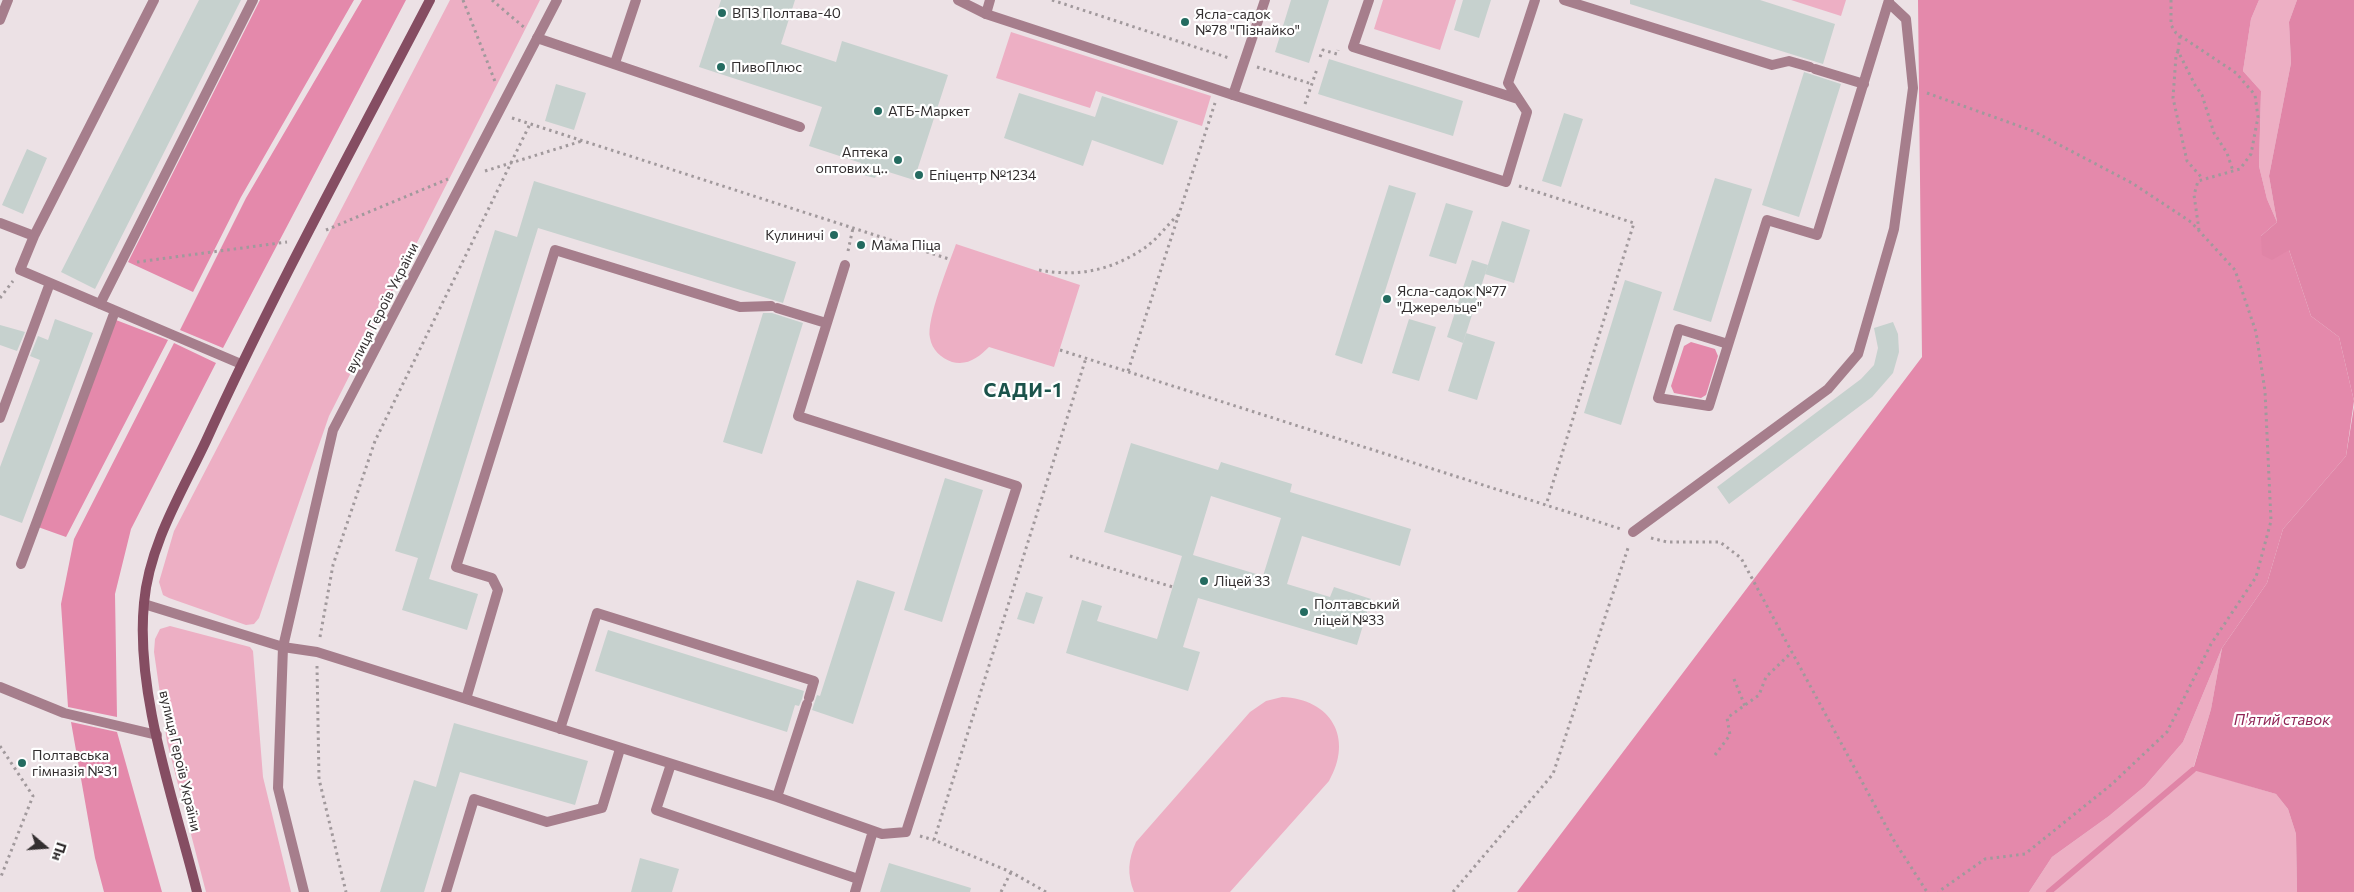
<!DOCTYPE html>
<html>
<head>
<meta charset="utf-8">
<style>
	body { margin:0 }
	#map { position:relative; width:2354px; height:892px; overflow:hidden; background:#ece1e5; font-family:Commissioner,sans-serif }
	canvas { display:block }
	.north { position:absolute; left:20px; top:822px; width:50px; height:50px; -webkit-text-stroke:4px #fff; paint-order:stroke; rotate:108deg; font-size:14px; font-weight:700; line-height:20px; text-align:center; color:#322e2f }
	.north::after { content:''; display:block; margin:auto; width:18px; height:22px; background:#322e2f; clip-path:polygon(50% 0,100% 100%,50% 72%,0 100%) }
</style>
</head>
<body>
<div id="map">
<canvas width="2354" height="892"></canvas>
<div class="north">Пн</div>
</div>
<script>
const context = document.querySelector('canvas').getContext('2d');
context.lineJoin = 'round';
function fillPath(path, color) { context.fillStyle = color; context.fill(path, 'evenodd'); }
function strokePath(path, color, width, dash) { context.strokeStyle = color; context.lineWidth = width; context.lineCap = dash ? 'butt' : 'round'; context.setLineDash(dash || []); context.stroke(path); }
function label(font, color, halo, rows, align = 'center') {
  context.font = font + ' Commissioner,sans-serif'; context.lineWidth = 4.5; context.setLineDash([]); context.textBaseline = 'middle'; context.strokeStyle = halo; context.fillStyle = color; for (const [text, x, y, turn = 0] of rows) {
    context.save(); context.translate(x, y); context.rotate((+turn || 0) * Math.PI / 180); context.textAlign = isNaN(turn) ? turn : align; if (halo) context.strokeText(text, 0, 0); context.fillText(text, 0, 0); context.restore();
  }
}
fillPath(new Path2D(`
	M450,0H540L329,416L259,618L254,624L246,625L169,598L163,595L159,582L174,531Z
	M1383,0H1456L1440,50L1374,29Z
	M1791,0H1846L1841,16Z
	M2259,0H2297L2289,22L2291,63L2269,176L2277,222L2267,199L2259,166L2261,91L2243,71L2251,19Z
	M1011,32L1211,96L1202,126L1096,91L1090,108L996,78Z
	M956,244L1080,285L1054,367L989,347C979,357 968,366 952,362C941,358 932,350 930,338C926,320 949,264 956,244Z
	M170,626L250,647L253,651L263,777L291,892H206L167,742L154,652L155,639L160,629Z
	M2222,648L2211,709L2193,769L2276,794L2288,809L2296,834L2297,892H2029L2052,857L2109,816L2145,786L2183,742Z
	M1282,697C1331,699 1354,738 1329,781L1230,892H1134C1127,874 1128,860 1136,842L1250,712L1266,701Z`), '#edafc4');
fillPath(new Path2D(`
	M260,0H354L241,197L193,292L128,262Z
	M362,0H406L223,348L180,330L246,198Z
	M1918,0H2259L2251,19L2243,71L2261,91L2259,166L2267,199L2277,222L2261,236L2289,250L2311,316L2339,337L2354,401L2346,456L2283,529L2267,583L2222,648L2183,742L2145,786L2109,816L2052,857L2029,892H1517L1922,357Z
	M116,320L168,340L66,537L38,527Z
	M1691,342L1715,349L1718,356L1706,395L1701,398L1674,393L1671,386L1684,346Z
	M174,343L216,363L131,529L115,594L117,717L68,707L61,604L74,539Z
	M71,722L117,732L162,892H104L95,858Z`), '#e489ab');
fillPath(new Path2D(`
	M2297,0H2354V401L2339,337L2311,316L2289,250L2272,260L2262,255L2261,236L2277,222L2269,176L2291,63L2289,22Z
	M2354,407V892H2297L2296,834L2288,809L2276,794L2193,770L2211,709L2222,648L2267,583L2283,529L2346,456Z`), '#e085a7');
strokePath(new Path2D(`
	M2049,892L2193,770`), '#e085a7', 6);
fillPath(new Path2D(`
	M199,0H241L95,289L61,272Z
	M721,0H795L781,44L836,62L842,41L948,75L914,180L879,169L875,178L867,176L858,173L861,163L809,146L822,107L699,67Z
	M1291,0H1329L1309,63L1275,52Z
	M1463,0H1491L1479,38L1454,30Z
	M1630,0H1760L1835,24L1823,64L1630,4Z
	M1329,59L1463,101L1453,136L1318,94Z
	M1804,72L1841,84L1799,217L1762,205Z
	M556,84L586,93L574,130L545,121Z
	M1019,93L1095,117L1102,96L1178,121L1163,165L1092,140L1083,166L1004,138Z
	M1564,113L1583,119L1561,187L1542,181Z
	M27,149L47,158L23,214L2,205Z
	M1715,178L1752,189L1711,322L1673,310Z
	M534,181L796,262L783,303L538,228L429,579L478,594L467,630L402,610L418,558L395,551L495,230L517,237Z
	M1389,185L1416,193L1362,364L1335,355Z
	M1446,203L1473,211L1456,264L1429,256Z
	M1502,221L1530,230L1514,283L1485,274Z
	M1472,260L1488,265L1463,343L1447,337Z
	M1625,280L1662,292L1621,425L1584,413Z
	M763,313H772L803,323L762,454L723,442Z
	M55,319L93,333L22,523L0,515V467L40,360L30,356L38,336L48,340Z
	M1409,319L1436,327L1419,381L1392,373Z
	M1893,322L1898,334L1899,352L1893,373L1872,397L1729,504L1717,487L1861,379L1874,365L1878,348L1874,328Z
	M0,325L25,332L17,351L0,345Z
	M1466,333L1495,342L1477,400L1448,391Z
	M1131,443L1218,470L1221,462L1292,484L1290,492L1411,529L1400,566L1302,536L1287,584L1330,597L1334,587L1371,599L1357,645L1198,598L1183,647L1200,652L1188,691L1066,653L1082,600L1102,606L1097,621L1157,639L1182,556L1104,532ZM1211,496L1281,518L1263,576L1193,555Z
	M945,478L983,490L942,622L904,610Z
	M857,580L895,592L853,724L812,710L817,695L820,696Z
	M1026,592L1043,597L1034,624L1017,619Z
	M608,630L804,691L802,699L799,706L795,705L787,732L595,671Z
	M454,723L588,761L575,805L460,772L424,892H380L414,780L436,787Z
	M640,858L679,869L672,892H631Z
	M889,863L971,888L970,892H880Z`), '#c6d1ce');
strokePath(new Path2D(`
	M463,0L496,84
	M492,0L526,29
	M1052,0L1229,58
	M2171,0V25L2176,33L2236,73L2255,95L2258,117L2251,154L2240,169L2198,181L2194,195L2199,230
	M2180,36L2178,51L2195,85L2202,95L2214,133L2227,153L2233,171
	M2178,51L2176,56L2173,98L2187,161L2203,179
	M1320,57L1323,50L1337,54L1338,50
	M1257,67L1312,84
	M1927,93L2033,131L2132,183L2191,222L2235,270L2256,332L2265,391L2271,521L2256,577L2211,644L2167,732L2112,784L2025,854L1985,859L1938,892
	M1305,104L1317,69
	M512,118L949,259
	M485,171L582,141
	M1519,186L1634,223L1546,505
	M326,230L448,179
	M848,251L853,228
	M137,262L287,242
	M1039,270C1077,277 1110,271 1143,249C1156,241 1167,225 1179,214
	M0,298L13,281
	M1060,350L1621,529
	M1128,371L1215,103
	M1651,538L1667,542H1720L1741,558L1893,839L1927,892
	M1070,556L1173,587
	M320,637L333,565L375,441L530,124
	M317,666L319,779L346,892
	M1734,679L1745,706
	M0,746L33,796L0,879
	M1715,755L1730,735L1727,718L1759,695L1766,677L1792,652
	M920,836L934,840
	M1001,892L1011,872
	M1046,892L1011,872L934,840L1086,358
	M1453,892L1553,774L1629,545`), '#a1999c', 3, [2.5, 4]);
strokePath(new Path2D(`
	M154,0L34,236L20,270L241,364
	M1369,0L1353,47L1518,99
	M1564,0L1772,65L1789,61L1810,67
	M986,14L990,0
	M0,20L8,0
	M537,38L800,127
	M615,63L636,0
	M1815,69L1864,84
	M1233,95L1506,182L1527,112L1508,83L1535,0
	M0,223L34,236
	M100,304L253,0
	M777,308L826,323
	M1728,344L1679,329L1658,398L1709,406L1767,220L1817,235L1889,0
	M0,418L50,283
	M1633,532L1828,389L1858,354L1894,229L1913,88L1906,19L1889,3
	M21,564L115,311
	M283,647L317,652L777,797L882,834L906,832L1017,486L798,416L845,265
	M0,687L64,713L157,735
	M466,699L498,590L492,578L456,567L555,250L740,307L771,306
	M560,729L597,613L814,681L809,698
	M671,764L656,810L858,879
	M777,797L807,704
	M446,892L474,799L547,822L602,808L620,749
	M855,892L873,831`), '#a67e8c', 10);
strokePath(new Path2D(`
	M958,0L986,14L1233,95L1265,0
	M144,604L283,647
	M304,892L278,788L283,647L333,430L557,0`), '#a67e8c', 10);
strokePath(new Path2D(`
	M197,892C175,803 135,694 144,603C149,545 182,492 206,441C274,291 354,146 430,0`), '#854d62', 10);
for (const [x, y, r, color] of [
	[722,13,5,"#246b60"],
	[1185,22,5,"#246b60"],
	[721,67,5,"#246b60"],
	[878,111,5,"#246b60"],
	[898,160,5,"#246b60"],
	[919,175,5,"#246b60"],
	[834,235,5,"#246b60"],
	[861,245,5,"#246b60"],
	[1387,299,5,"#246b60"],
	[1204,581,5,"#246b60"],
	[1304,612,5,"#246b60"],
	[22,763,5,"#246b60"]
]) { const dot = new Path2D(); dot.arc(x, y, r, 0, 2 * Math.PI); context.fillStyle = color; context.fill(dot); strokePath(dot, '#fff', 2); }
label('14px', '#322e2f', '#fff', [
	["ВПЗ Полтава-40",732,13],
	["Ясла-садок",1195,14],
	["№78 \"Пізнайко\"",1195,30],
	["ПивоПлюс",731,67],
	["АТБ-Маркет",888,111],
	["Аптека",888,152,"right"],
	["оптових ц‥",888,168,"right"],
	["Епіцентр №1234",929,175],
	["Кулиничі",824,235,"right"],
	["Мама Піца",871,245],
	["Ясла-садок №77",1397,291],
	["\"Джерельце\"",1397,307],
	["Ліцей 33",1214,581],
	["Полтавський",1314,604],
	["ліцей №33",1314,620],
	["Полтавська",32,755],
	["гімназія №31",32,771]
], 'left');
label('14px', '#322e2f', '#fff', [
	["вулиця Героїв України",382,308,-63],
	["вулиця Героїв України",180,761,77]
]);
label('italic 15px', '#902657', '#fff', [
	["П'ятий ставок",2282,720]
]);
context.letterSpacing = '1px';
label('bold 19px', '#1b534b', '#fff', [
	["САДИ-1",1023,391]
]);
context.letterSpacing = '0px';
</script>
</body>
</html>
